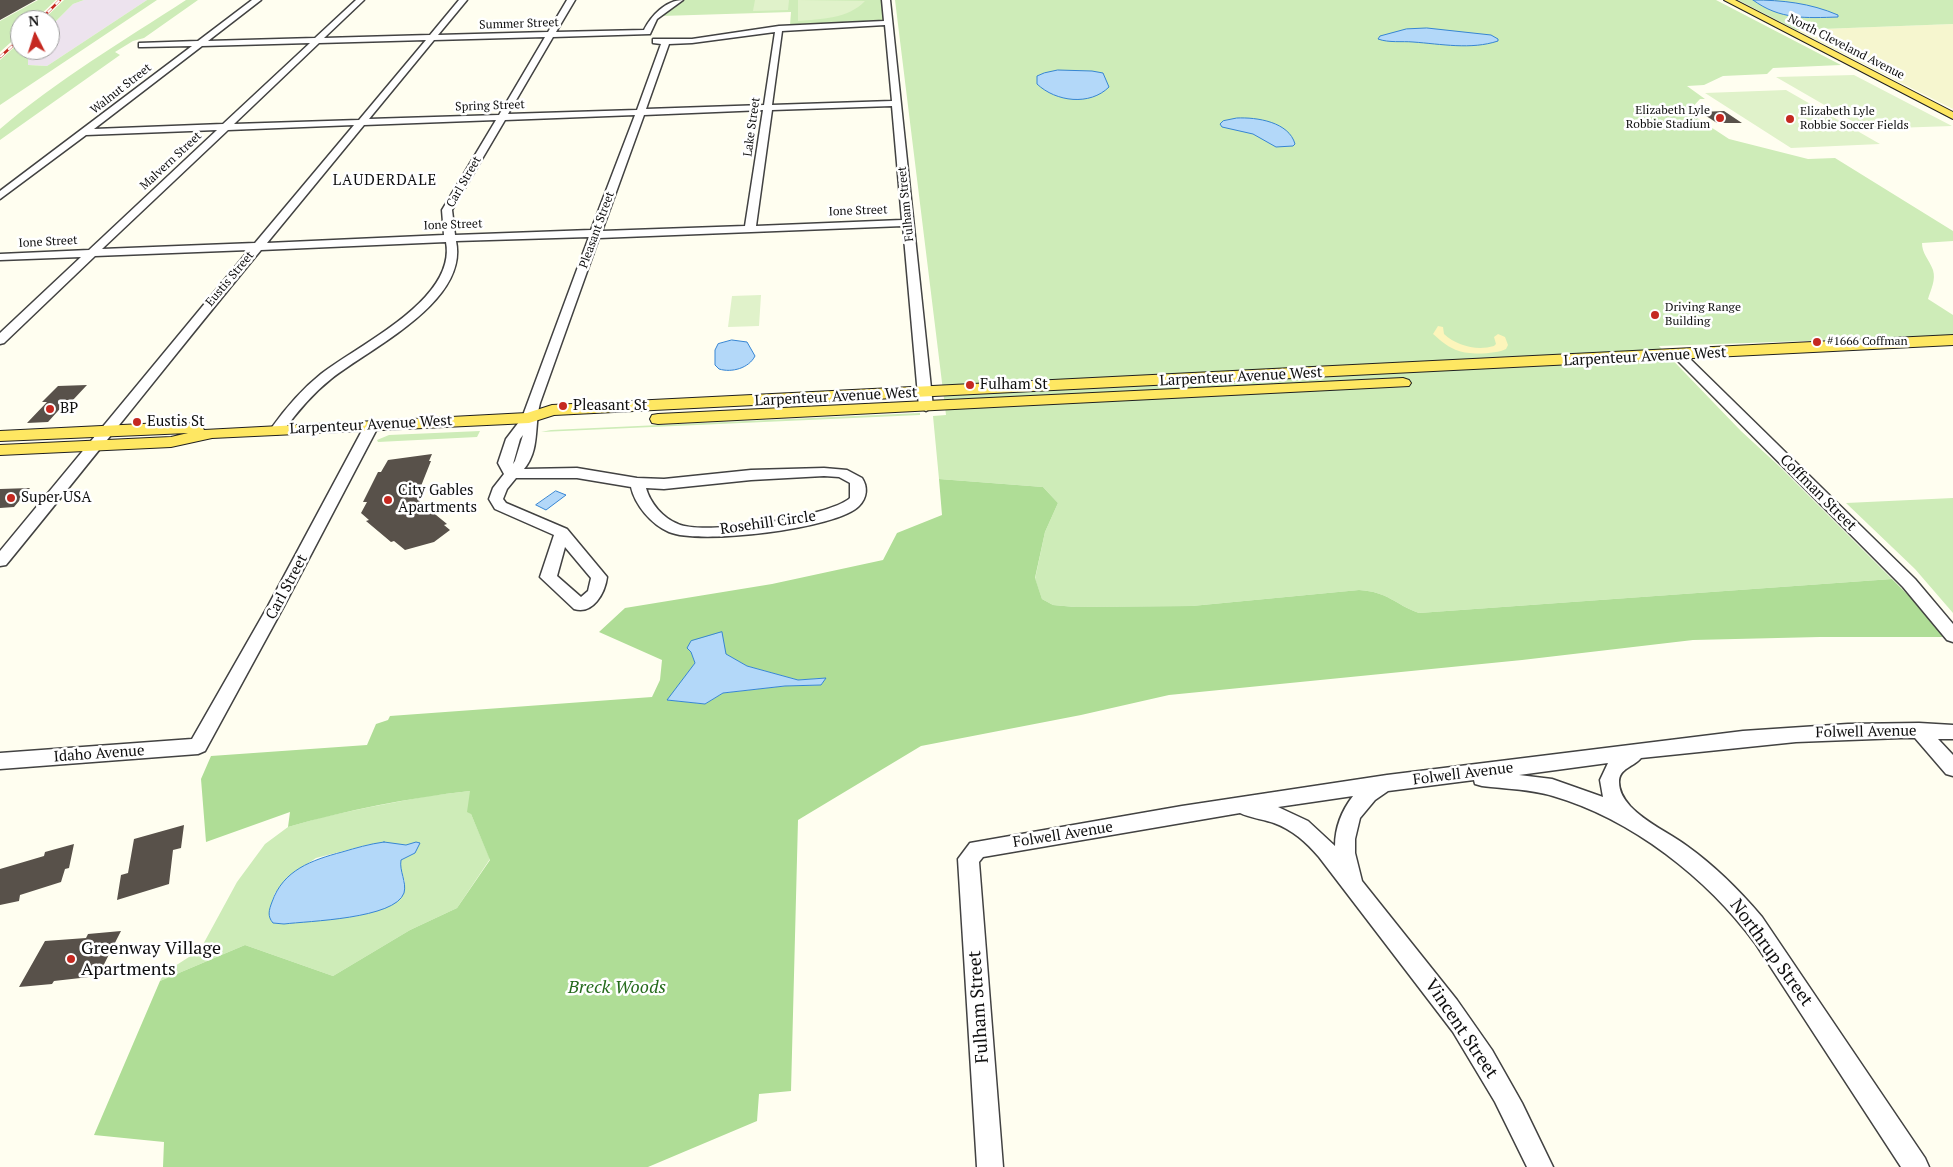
<!DOCTYPE html>
<html>
<head>
<meta charset="utf-8">
<style>
	body { margin:0 }
	#map { position:relative; width:1953px; height:1167px; overflow:hidden; background:#fffef0; font-family:"PT Serif",serif }
	canvas { display:block }
	.north { position:absolute; left:10px; top:10px; width:50px; height:50px; box-sizing:border-box; background:#fff; border:1px solid #9f9f9f; border-radius:50%; rotate:355deg; font-size:14px; font-weight:700; line-height:20px; text-align:center; color:#0f0f0f }
	.north::after { content:''; display:block; margin:auto; width:18px; height:22px; background:#c52820; clip-path:polygon(50% 0,100% 100%,50% 72%,0 100%) }
</style>
</head>
<body>
<div id="map">
<canvas width="1953" height="1167"></canvas>
<div class="north">N</div>
</div>
<script>
const context = document.querySelector('canvas').getContext('2d');
context.lineJoin = 'round';
function fillPath(path, color) { context.fillStyle = color; context.fill(path, 'evenodd'); }
function strokePath(path, color, width, dash) { context.strokeStyle = color; context.lineWidth = width; context.lineCap = dash ? 'butt' : 'round'; context.setLineDash(dash || []); context.stroke(path); }
function label(font, color, halo, rows, align = 'center') {
  context.font = font + ' "PT Serif",serif'; context.lineWidth = 5; context.setLineDash([]); context.textBaseline = 'middle'; context.strokeStyle = halo; context.fillStyle = color; for (const [text, x, y, turn = 0] of rows) {
    context.save(); context.translate(x, y); context.rotate((+turn || 0) * Math.PI / 180); context.textAlign = isNaN(turn) ? turn : align; if (halo) context.strokeText(text, 0, 0); context.fillText(text, 0, 0); context.restore();
  }
}
fillPath(new Path2D(`
	M84,0H147L47,66L28,65V57L35,50H50V27L73,4Z`), '#ede3ee');
fillPath(new Path2D(`
	M1953,24V109L1796,30Z`), '#f6f6cf');
fillPath(new Path2D(`
	M38,0H56L35,20H20V34L0,52V21Z
	M64,0H84L73,4L50,27V20H43Z
	M147,0H157L0,105V60L20,42V50H35L28,57V65L47,66Z
	M186,0H198L144,38L133,41L115,52L120,55L0,140V129C57,80 123,41 186,0Z
	M684,0H881L884,20L790,25L791,12L661,16Z
	M895,0H1716L1841,65L1773,68L1767,74L1723,76L1704,85L1687,86L1705,99H1700L1688,112L1729,139L1808,159L1835,158L1953,231V241L1922,243C1922,254 1929,259 1933,270C1936,280 1931,289 1928,299L1953,315V336L1659,346L1741,431L1779,466L1892,579L1419,613C1394,604 1389,592 1359,590L1192,606L1075,607L1053,605L1042,599L1035,579L1045,532L1058,503L1043,487L939,479L933,416L946,415Z
	M1738,0H1953V24L1796,30Z
	M920,413V415L541,432L551,430Z
	M480,431L477,437L378,442L377,440L389,435Z
	M1953,498V613L1915,569L1846,503Z
	M470,791L471,814L490,859L457,908L410,930L333,976L245,945L160,981L164,973L200,950L237,882L265,844L288,827L323,817L370,807L428,796ZM371,844L406,845L415,853L401,860L400,868L405,882L390,906L358,916L284,924L273,923L272,901L275,893L289,876L316,858Z`), '#ceecb8');
fillPath(new Path2D(`
	M939,479L1043,487L1058,503L1045,532L1035,578L1042,599L1053,605L1075,607L1192,606L1359,590C1389,592 1394,604 1419,613L1892,579L1917,604L1943,637H1820L1693,640L1522,660L1169,695L1081,715L921,746L798,820L791,1091L759,1094L757,1121L648,1167H163L164,1142L94,1135L160,981L245,945L333,976L410,930L457,908L490,860L471,814L467,812L470,791C408,798 347,810 288,827L290,812L206,842L201,779L211,756L367,745L376,724L388,720L390,716L652,697L660,680L662,660L599,632L625,608L772,584L883,560L897,533L942,515ZM691,652L725,654L747,666L798,680L825,678L821,685L785,686L723,693L705,704L668,700L695,663Z`), '#afdd96');
fillPath(new Path2D(`
	M1438,326L1443,327L1444,334C1457,346 1477,351 1494,346L1496,344L1494,337L1498,334L1505,337L1508,345L1506,349C1497,354 1469,355 1459,351C1449,348 1441,341 1433,334Z`), '#fdf5bb');
fillPath(new Path2D(`
	M755,0H789L788,10L753,11Z
	M798,0L865,1C848,19 821,19 798,21Z
	M1854,75L1952,126L1866,129L1776,77Z
	M1786,90L1880,144L1791,148L1705,93Z
	M761,295L759,326L728,327L732,296Z`), '#e0f2ca');
const water = new Path2D(`
	M1753,0C1782,0 1810,3 1838,15V17C1806,18 1780,20 1753,0Z
	M1427,28L1491,35L1498,39V41C1471,50 1441,44 1413,42C1402,41 1389,43 1378,39L1380,36L1406,29Z
	M1058,70L1092,71L1103,73L1109,87C1090,106 1056,102 1037,84V76L1044,73Z
	M1237,118C1257,117 1289,122 1295,144L1293,146L1276,147L1253,134L1222,127L1220,124L1223,121Z
	M732,340L747,342L755,356C749,368 732,373 719,369L715,365V350L718,344Z
	M556,491L566,495L546,510L536,505Z
	M722,632L726,654L747,666L798,680L826,678L821,685L785,686L723,693L705,704L667,700L695,663L691,652L687,648L691,641Z
	M384,842L406,845L416,842L420,843L415,853L401,860C399,871 407,882 404,893C395,919 308,921 284,924L273,923C267,916 269,910 272,902C283,870 312,860 342,852C356,848 369,844 384,842Z`);
fillPath(water, '#b3d8f9');
strokePath(water, '#3685d3', 1);
fillPath(new Path2D(`
	M0,0H36L0,20Z
	M1724,111L1742,123H1717L1700,112Z
	M87,385L72,401H67L48,422L27,423L47,402H42L58,386Z
	M432,454L429,461H431L419,491L424,490L419,501L447,524L444,525L450,530L434,542L405,550L394,541L391,542L366,521L369,520L361,513L367,502H363L378,472H381L388,460Z
	M30,488L14,507L0,508V489Z
	M184,825L181,848L173,850L169,884L117,900L121,875L128,873L134,839Z
	M74,844L69,868L65,869L61,882L20,895L19,901L0,905V869L44,856L45,852Z
	M121,931L98,976L54,981L52,984L19,987L45,941L86,938L88,934Z`), '#58514a');
const minor = new Path2D(`
	M252,0H261L208,41L315,38L356,0H364L324,38L430,35L459,0H467L438,35L548,32L567,0H575L556,32L644,30C651,16 666,0 683,0L657,19L650,34L553,37L508,114L637,110L661,44L653,43V39H692L779,26L884,21L882,0H890L933,407L926,411L919,407L903,226L599,238L540,403C534,426 540,450 524,469L577,468L637,478L664,479L751,470L824,468L847,470L862,478C868,487 867,498 859,506C837,529 699,545 669,532C651,524 635,505 631,487L577,478H516L507,489L503,499L506,503L567,529L607,577C605,593 593,615 574,609L540,577L554,535L495,509L489,499L493,488L504,474L498,463L506,439L522,418L589,237L456,241C469,302 370,348 331,379C312,394 296,413 282,433L277,434L270,430C285,409 301,390 321,374C360,344 457,299 446,242L261,250C175,354 92,460 6,565L0,566V551L249,250L95,256L4,343L0,344V333L81,257L0,260V254L89,250L217,130L86,135L0,199V191L192,46L142,47H139V43L198,41ZM885,25L892,101L772,105L782,31ZM775,32L764,105L646,109L669,44L692,43ZM545,37L499,115L369,119L434,40ZM426,40L359,120L234,124L319,43ZM310,43L223,124L94,129L202,46ZM892,106L902,220L756,226L772,110ZM763,110L745,226L602,231L644,115ZM635,115L591,230L455,235L452,210L505,120ZM496,120L442,210L444,235L267,243L364,125ZM354,125L255,243L102,249L228,130ZM523,435L515,461L513,464L520,439ZM824,476L839,477L850,483V498C829,517 704,536 678,524C663,518 650,503 646,488L664,489L751,480ZM565,547L591,578L588,591L581,597L557,576Z
	M1679,351L1683,352L1915,579L1953,624V642L1947,640L1903,587L1675,358L1673,355Z
	M372,421L379,425L284,606L205,751L198,754L0,769V753L192,739L268,606L365,425Z
	M1919,723L1953,725V739H1938L1953,755V776L1946,774L1915,738H1901L1796,742L1641,758C1634,767 1619,768 1619,782C1619,792 1624,799 1630,806C1646,823 1668,832 1687,846C1715,866 1740,891 1762,917L1925,1158L1929,1167H1901L1755,943C1707,878 1632,819 1553,796C1531,789 1505,789 1482,786L1475,784L1474,780L1388,791L1375,800L1360,818L1355,839V853L1362,881L1457,1000L1492,1050L1522,1103L1553,1167H1527L1495,1102L1453,1032L1319,857C1306,842 1293,830 1274,823C1263,819 1250,818 1240,813L983,857L979,862L1003,1167H977L958,859L970,843L1182,806L1387,775L1743,731L1848,724ZM1608,763L1600,780L1603,797L1552,779L1519,775ZM1353,796C1342,810 1335,828 1335,846L1308,821L1278,807Z`);
const major = new Path2D(`
	M1724,0H1735L1953,112V119Z
	M1953,335V345L554,415L529,423L212,438L171,447L0,455V445L171,437L188,433L0,441V431L183,422L202,426L204,430L527,413L552,405Z
	M1403,378L1409,380L1411,383L1409,386L658,424L652,423L650,419L652,415L658,414Z`);
strokePath(minor, '#424242', 3);
strokePath(major, '#202020', 2);
fillPath(minor, '#fff');
fillPath(major, '#fee762');
const rail = new Path2D(`
	M40,20L60,0
	M0,57L20,39`);
strokePath(rail, '#c52820', 2.5);
strokePath(rail, '#fff', 2, [5.5]);
for (const [x, y, r, color] of [
	[1720,118,5,"#c52820"],
	[1790,119,5,"#c52820"],
	[1655,315,5,"#c52820"],
	[1817,342,5,"#c52820"],
	[970,385,5,"#c52820"],
	[563,406,5,"#c52820"],
	[50,409,5,"#c52820"],
	[137,422,5,"#c52820"],
	[11,498,5,"#c52820"],
	[388,500,5,"#c52820"],
	[71,959,5,"#c52820"]
]) { const dot = new Path2D(); dot.arc(x, y, r, 0, 2 * Math.PI); context.fillStyle = color; context.fill(dot); strokePath(dot, '#fff', 2); }
label('12px', '#0f0f0f', '#fff', [
	["Summer Street",519,24,-2],
	["North Cleveland Avenue",1846,47,27],
	["Walnut Street",121,89,-38],
	["Spring Street",490,106,-2],
	["Lake Street",752,127,-82],
	["Malvern Street",171,161,-43],
	["Carl Street",464,182,-60],
	["Fulham Street",906,204,-96],
	["Ione Street",858,211,-2],
	["Ione Street",453,225,-2],
	["Pleasant Street",597,230,-70],
	["Ione Street",48,242,-3],
	["Eustis Street",230,279,-50]
]);
label('12px', '#0f0f0f', '#fff', [
	["Elizabeth Lyle",1710,111,"right"],
	["Robbie Stadium",1710,125,"right"],
	["Elizabeth Lyle",1800,112],
	["Robbie Soccer Fields",1800,126],
	["Driving Range",1665,308],
	["Building",1665,322],
	["#1666 Coffman",1827,342]
], 'left');
context.letterSpacing = '1px';
label('15px', '#0f0f0f', '#fff', [
	["LAUDERDALE",385,181]
]);
context.letterSpacing = '0px';
label('15px', '#0f0f0f', '#fff', [
	["Larpenteur Avenue West",1645,357,-3],
	["Larpenteur Avenue West",1241,377,-3],
	["Larpenteur Avenue West",836,397,-3],
	["Larpenteur Avenue West",371,425,-3],
	["Coffman Street",1818,493,45],
	["Rosehill Circle",768,523,-8],
	["Carl Street",287,587,-62],
	["Folwell Avenue",1866,732,-1],
	["Idaho Avenue",99,754,-4],
	["Folwell Avenue",1463,774,-7],
	["Folwell Avenue",1063,835,-9]
]);
label('15px', '#0f0f0f', '#fff', [
	["Fulham St",980,385],
	["Pleasant St",573,406],
	["BP",60,409],
	["Eustis St",147,422],
	["City Gables",398,491],
	["Apartments",398,508],
	["Super USA",21,498]
], 'left');
label('18px', '#0f0f0f', '#fff', [
	["Greenway Village",81,949],
	["Apartments",81,970]
], 'left');
label('18px', '#0f0f0f', '#fff', [
	["Northrup Street",1771,953,54],
	["Fulham Street",979,1007,-94],
	["Vincent Street",1461,1029,56]
]);
label('italic 18px', '#246a1b', '#fff', [
	["Breck Woods",617,988]
]);
</script>
</body>
</html>
